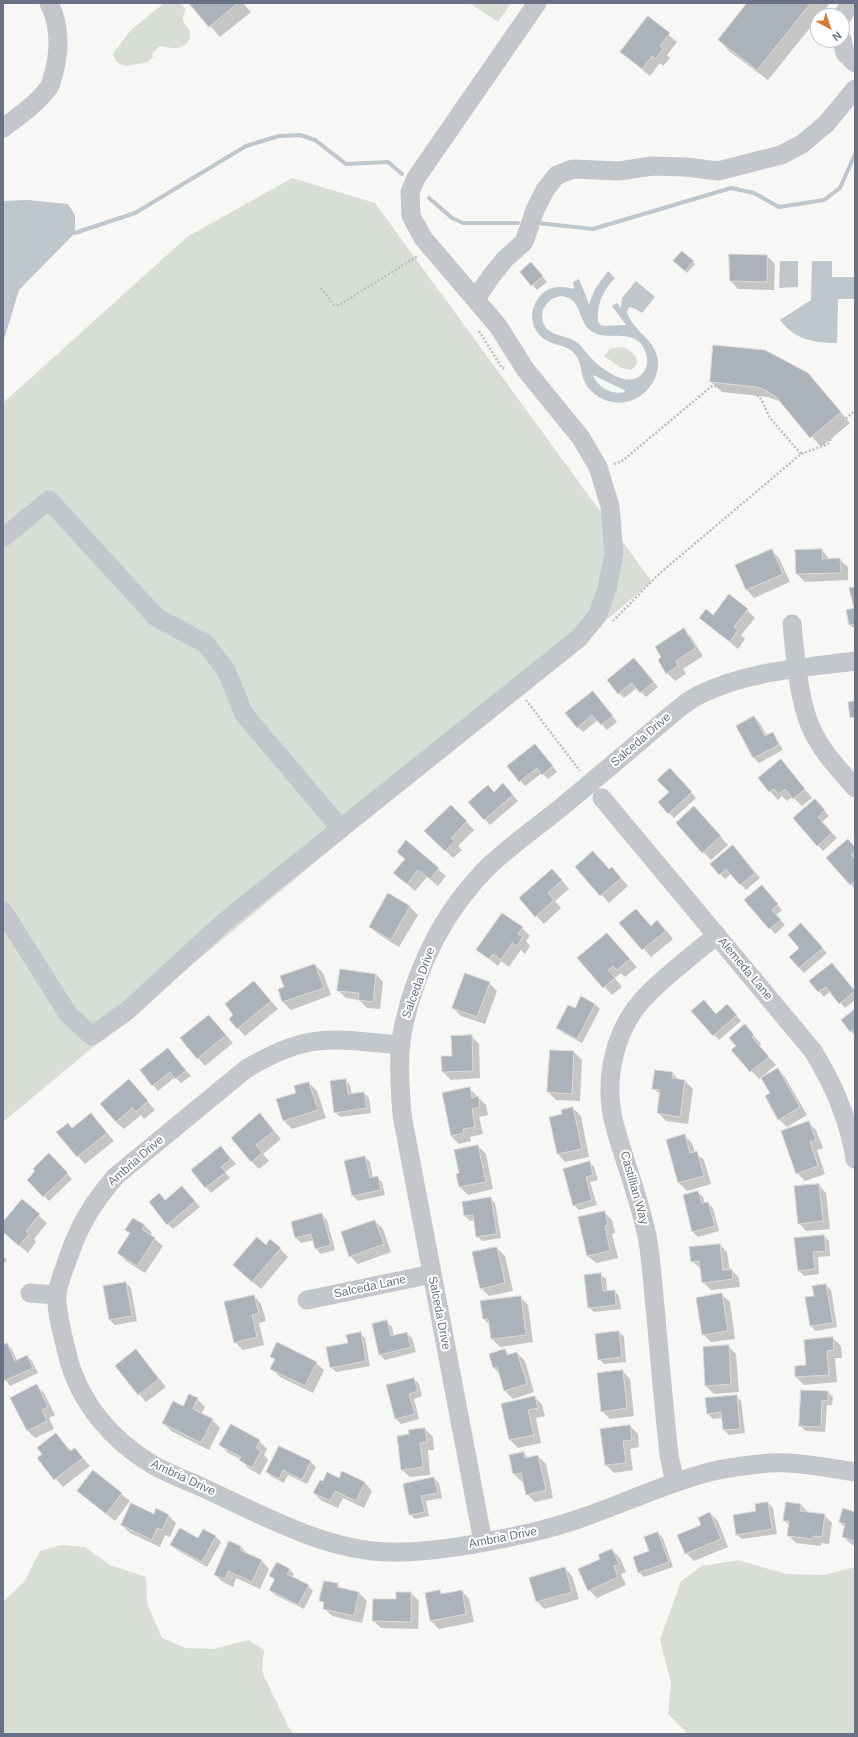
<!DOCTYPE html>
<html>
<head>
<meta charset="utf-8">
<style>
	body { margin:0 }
	#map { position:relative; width:858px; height:1737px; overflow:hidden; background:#f7f7f5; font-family:Helvetica,sans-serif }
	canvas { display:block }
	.frame { position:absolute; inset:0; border:4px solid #687284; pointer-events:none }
	.north { position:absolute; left:810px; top:8px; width:40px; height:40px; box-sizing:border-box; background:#fff; border:1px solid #c3c7ce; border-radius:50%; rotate:140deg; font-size:11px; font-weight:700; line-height:16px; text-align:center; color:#687284 }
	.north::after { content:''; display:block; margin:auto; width:14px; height:18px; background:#d87b34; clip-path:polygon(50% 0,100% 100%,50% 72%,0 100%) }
</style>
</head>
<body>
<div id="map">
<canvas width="858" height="1737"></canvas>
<div class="frame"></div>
<div class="north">N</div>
</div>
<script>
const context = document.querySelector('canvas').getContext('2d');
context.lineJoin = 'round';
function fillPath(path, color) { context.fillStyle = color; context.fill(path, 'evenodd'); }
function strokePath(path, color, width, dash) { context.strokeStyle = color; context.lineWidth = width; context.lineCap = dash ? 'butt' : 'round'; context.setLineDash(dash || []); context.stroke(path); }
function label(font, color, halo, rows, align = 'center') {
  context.font = font + ' Helvetica,sans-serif'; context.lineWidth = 4; context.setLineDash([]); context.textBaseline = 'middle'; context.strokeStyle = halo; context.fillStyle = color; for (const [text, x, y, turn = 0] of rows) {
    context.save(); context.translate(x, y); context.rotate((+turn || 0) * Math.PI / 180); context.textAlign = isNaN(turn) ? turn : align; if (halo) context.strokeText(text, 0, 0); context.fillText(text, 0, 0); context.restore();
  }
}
fillPath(new Path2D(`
	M164,3H180L186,10C181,19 182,22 189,29L190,39C181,52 174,48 160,46L152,54L153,57L148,62L126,66L116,62L113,54L130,31Z
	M469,3H511L498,22Z
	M292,178L375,203L652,582L3,1122V403L187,237Z
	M621,347C632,349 645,361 631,370L621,368L604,356L610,349Z
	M61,1545L85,1547L110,1565L146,1577L147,1603L162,1638L186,1648L214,1649L248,1640L264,1650L262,1672L289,1728L294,1734H3V1602L24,1582L40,1551Z
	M738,1560L786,1574L824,1575L855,1567V1734H688L668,1714L671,1683L660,1640L681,1581L702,1566Z`), '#d8ded6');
fillPath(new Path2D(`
	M28,200L68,204L75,215V233L19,290L3,343V201Z
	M780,261H798V287L779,288Z
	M812,261H832V277H855V299H838L837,343C814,343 795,340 780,320L811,300Z
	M608,271L615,278C603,290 596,306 598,322L602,326L626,325L612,306L617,303L621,308L622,298L636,281L655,297L642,313L636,309L629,307L627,312C633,332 654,337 658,360C659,372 654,384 645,392C627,410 597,404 585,383C580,372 582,360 573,352C566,345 556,346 548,341C530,332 527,310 541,295C550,285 562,286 574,289L573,282L579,279L589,304L595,289ZM562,296C583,299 577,321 591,331C609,344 639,323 647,357C648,363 646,370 642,374C628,389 603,370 592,359C587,354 583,347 578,343C569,336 554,336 547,329C536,316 545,297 562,296ZM593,375L624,390L625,392C612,395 598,388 593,375Z`), '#bfc6cc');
fillPath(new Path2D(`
	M190,3H243L251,12L220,37Z
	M748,3H830L768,80L729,51L719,40Z
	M648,18L677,42L667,55L670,58L663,66L660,63L650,76L621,52Z
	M682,252L695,264L687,273L674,261Z
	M767,256L775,264L774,290L738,289L731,281Z
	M536,269L547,282L537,290L521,272Z
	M808,374L850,423L821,447L784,405L779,401L768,397L722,392L711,382Z
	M771,550L779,558L790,582L754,598L747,590L736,566Z
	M822,550L830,560H840L848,567V580L805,582L797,574Z
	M855,588V629L850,625L855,609Z
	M747,610L755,618L741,635L745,639L738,649L700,618Z
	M684,629L691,637L703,656L683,669L686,674L675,681L667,673Z
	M639,664L658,687L646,697L637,688L624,698L619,693Z
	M598,698L617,722L607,730L598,720L583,732L578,727Z
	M754,717L759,722L767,736L772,733L777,739L783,750L759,763L754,758L738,726Z
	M540,750L557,772L548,779L542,773L525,786L508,767Z
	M781,761L812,798L802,806L793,797L787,801L782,796L778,800L759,779Z
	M675,774L696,798L674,818L669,813L670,793Z
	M508,790L518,801L490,825L470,803L494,793Z
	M820,805L829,816L822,822L837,838L823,851L795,819Z
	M451,806L474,830L458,846L462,850L453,858L426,831Z
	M702,816L728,845L711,860L703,852Z
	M406,842L446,876L438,886L427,877L415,891L395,873L405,859Z
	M855,847V889L828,858Z
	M738,851L760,878L746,890L731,874L725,879L720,874Z
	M577,868L610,870L619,876L628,886L609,903Z
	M560,878L569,889L555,901L561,908L544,924L520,898Z
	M766,891L782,910L776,915L785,925L775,934L746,900Z
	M389,894L410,907L418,915L399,947L378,934L370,927Z
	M621,923L665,929L673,939L651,957Z
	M522,928L530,936L526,941L530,946L525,954L521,950L509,967L501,961L498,966L478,950Z
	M806,930L827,953L804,973L790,957L801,948Z
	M607,934L637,967L625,977L621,973L615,978L622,987L612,995L579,958Z
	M315,965L323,973L331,995L291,1010L283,1002L279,990L285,988Z
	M837,969L855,991V1000L845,1008L831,991L824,997L811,982Z
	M376,974L383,982L380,1009L367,1008L359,1000L346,998L338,990Z
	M254,982L278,1009L245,1036L238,1028L235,1015Z
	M489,983L497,991L485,1024L461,1016L453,1008Z
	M595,1004L600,1009L582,1043L563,1033L558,1028L575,1010Z
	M732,1010L741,1021L719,1040L714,1035L716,1015Z
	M854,1012L855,1013V1036L842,1021Z
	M209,1016L233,1043L205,1066L198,1058Z
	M752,1034L761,1044L759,1046L776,1065L759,1079L732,1050Z
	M471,1036L479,1044L480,1078L451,1080L443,1072Z
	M168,1049L191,1076L181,1083L175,1077L158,1091L141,1070Z
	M574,1052L582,1060L580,1101L556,1100L548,1092Z
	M777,1069L785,1077L807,1115L787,1127L779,1119L772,1093Z
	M672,1073L679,1080L685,1081L693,1089L688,1124L666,1121L658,1113L661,1095L653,1088Z
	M129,1080L155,1110L144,1119L141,1115L124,1129L116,1122Z
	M345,1080L350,1085L352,1094L364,1093L369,1098L371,1113L340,1117L335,1112Z
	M309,1083L317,1091L326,1118L292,1129L284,1121L277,1100L298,1093Z
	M469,1088L486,1105L488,1115L479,1117L483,1134L470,1137L471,1141L459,1144L451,1136Z
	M573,1108L581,1116L589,1157L565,1162L558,1154L563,1115Z
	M91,1114L114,1141L85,1164L58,1132L72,1129Z
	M260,1115L281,1139L263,1154L269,1161L259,1169L251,1161Z
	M808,1122L816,1130L823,1148L817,1150L825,1174L805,1181L797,1173Z
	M684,1135L692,1143L695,1153L704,1160L711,1184L687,1191L679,1183L667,1140Z
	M478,1146L486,1154L493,1189L468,1195L460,1187L457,1175L460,1174Z
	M221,1147L236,1164L225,1172L230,1178L211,1193L192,1170Z
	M49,1155L72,1179L49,1201L28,1180Z
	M365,1157L370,1162L373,1178L377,1177L382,1182L385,1195L358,1201L353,1196Z
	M589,1162L594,1167L598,1180L590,1182L597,1205L579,1210L574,1205Z
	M819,1185L826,1193L830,1229L806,1231L799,1223Z
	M182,1187L200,1207L173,1229L168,1224L166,1201Z
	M698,1192L703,1197L705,1204L708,1203L713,1208L719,1231L698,1237L693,1232L684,1195Z
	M490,1198L495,1203L501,1238L482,1241L477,1236L475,1220L470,1221L465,1216Z
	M22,1201L47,1223L34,1239L36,1242L28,1253L3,1232V1224Z
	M604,1212L612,1220L615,1233L612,1234L618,1258L596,1263L588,1256Z
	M322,1215L327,1220L335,1250L321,1254L316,1249L313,1240L301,1243L296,1238L292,1223Z
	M375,1221L383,1229L391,1252L358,1264L350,1256Z
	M144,1225L152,1233L150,1235L163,1246L145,1273L126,1261L118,1253L131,1234L126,1230Z
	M824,1236L829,1241L830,1256L818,1257L819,1274L804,1276L799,1271Z
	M720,1245L727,1252L730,1271L732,1270L739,1278L740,1287L711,1290L703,1282L701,1269L692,1261Z
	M266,1246L280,1249L288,1257L261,1289L242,1273Z
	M497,1248L505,1256L513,1291L489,1296L481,1288Z
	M3,1256L7,1260L3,1265Z
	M600,1274L606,1279L607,1292L614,1291L619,1296L621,1309L594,1312L589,1307Z
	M126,1283L131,1288L137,1321L115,1325L110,1320Z
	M826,1285L831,1290L837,1327L816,1331L811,1326L806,1298L815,1297Z
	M722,1295L730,1302L735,1339L711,1342L703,1334Z
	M254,1296L261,1304L266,1321L259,1323L264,1345L243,1350L235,1342Z
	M520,1297L528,1305L533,1342L500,1347L492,1339L490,1325L484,1319L481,1302Z
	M386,1322L392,1327L394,1336L407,1333L412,1338L416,1352L385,1360L380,1355Z
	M619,1332L624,1337L626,1362L604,1364L599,1359Z
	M360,1333L365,1338L370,1366L336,1372L331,1367L349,1344Z
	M833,1338L841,1346L842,1358H835L837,1382L804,1385L796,1377Z
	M7,1344L12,1349L17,1361L27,1356L32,1361L38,1373L10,1386L3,1376V1346Z
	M728,1346L736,1354L739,1392L714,1394L706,1386Z
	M136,1350L166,1387L146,1402L139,1394Z
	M505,1350L510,1355L517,1353L525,1361L534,1392L513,1399L505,1391L500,1374L494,1368L490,1354Z
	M271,1356L316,1363L324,1370L313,1393L280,1377L272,1369L276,1361Z
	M622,1371L630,1379L634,1416L610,1419L602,1411Z
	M414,1379L419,1384L422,1396L414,1399L419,1419L401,1424L396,1419L387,1386Z
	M36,1385L44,1393L55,1415L49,1418L54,1429L35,1438L27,1430Z
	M828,1392L833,1397L832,1405H827L825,1432L806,1431L800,1426Z
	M736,1396L741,1401L745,1433L729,1435L724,1430L722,1418L713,1419L708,1414Z
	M535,1397L542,1405L545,1416L536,1418L541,1443L518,1448L510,1440L502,1405Z
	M197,1399L205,1407L201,1415L212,1420L220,1428L209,1450L171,1431L163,1423Z
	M630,1426L638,1434L639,1447L630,1449L633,1470L614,1473L606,1465L602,1430Z
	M425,1429L433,1437L434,1450H428L430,1475L410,1477L402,1470L410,1435Z
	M56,1434L71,1451L75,1449L90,1466L63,1487L38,1458L44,1454Z
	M259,1441L267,1449L264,1455L268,1460L260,1475L248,1468L241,1459L228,1453L221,1445Z
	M280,1447L311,1462L316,1467L307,1484L288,1475L284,1483L272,1477L267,1472Z
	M523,1453L529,1458L538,1456L546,1464L553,1498L535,1502L527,1494L524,1481L522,1482L514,1474L510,1456Z
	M93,1472L130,1501L115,1521L78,1491Z
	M342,1473L365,1483L372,1491L364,1508L343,1498L338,1508L322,1501L314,1493L323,1482L339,1479Z
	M434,1478L439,1483L442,1498L426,1501L429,1516L415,1519L410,1514L404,1485Z
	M768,1503L773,1508L777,1534L742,1539L736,1534Z
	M801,1505L809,1513L824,1515L832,1523L829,1544L821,1543V1546L796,1543L788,1535L790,1526L784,1520Z
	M710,1513L718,1521L728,1547L694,1561L686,1553Z
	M855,1513V1546L851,1544L843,1536L845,1528L840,1522Z
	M154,1515H168L176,1523L170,1537L165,1535L160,1547L130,1533L122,1525Z
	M203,1530L216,1537L221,1542L207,1567L177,1550L171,1545L198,1539Z
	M658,1533L663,1538L673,1567L644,1577L639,1572Z
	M230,1542L241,1547L249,1555L262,1561L269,1569L260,1589L236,1578L233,1587L223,1582L215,1575Z
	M612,1550L620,1558L626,1572L621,1574L626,1585L597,1598L589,1590L601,1560Z
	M565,1568L572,1576L579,1599L544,1609L537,1601Z
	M289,1569L294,1574L292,1578L308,1586L313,1591L304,1609L275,1595L270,1590L275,1580L270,1576Z
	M337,1584L343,1590L359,1593L367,1601L362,1623L332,1616L324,1608L325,1605L321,1601Z
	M440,1591L444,1595L462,1591L469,1599L474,1622L439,1629L431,1621Z
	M411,1593L419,1601L418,1629L381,1628L373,1620L397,1600Z`), '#0003');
strokePath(new Path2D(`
	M429,198L452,218L463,223H518
	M538,223L593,229L731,188L754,193L779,207L824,200L840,188L855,154
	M75,233L135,213L246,146L279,136L300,135L315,140L346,164L388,162L402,174`), '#bfc6cc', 4);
const building = new Path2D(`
	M189,3H238L209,27Z
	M747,3H811L757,70L718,40Z
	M648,16L670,33L660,46L663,49L655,59L652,56L642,69L620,52Z
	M682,251L694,261L685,271L673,261Z
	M729,254L767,255V282L730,281Z
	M531,262L543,276L531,286L520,272Z
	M713,345L765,350L808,373L841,412L810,438L777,398L767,391L757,387L710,382Z
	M772,549L783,574L746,590L735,565Z
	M822,549V559L840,558L841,573L796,574L795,550Z
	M855,587V624L849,625L846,610L854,608L849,588Z
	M729,594L748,609L734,627L738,630L730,642L699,618L706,609L713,615Z
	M684,628L696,648L676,661L678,666L666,674L658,660L661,657L655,647Z
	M634,658L654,682L640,693L632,683L618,694L607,680Z
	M593,691L613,716L601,725L592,715L577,728L565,713Z
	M855,701V717L850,718L848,702Z
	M754,716L765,736L773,732L779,745L753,758L736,726Z
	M535,744L553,766L542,775L537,768L519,782L507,766Z
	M781,759L805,789L793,799L785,789L779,794L774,789L769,792L758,778Z
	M670,768L692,792L668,814L658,802L669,792L657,780Z
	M503,783L513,795L484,820L468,802L488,785L494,792Z
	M815,799L825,810L818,817L832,833L817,846L793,818Z
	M451,805L467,821L451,838L455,841L445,851L424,831Z
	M694,806L721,836L702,853L676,823Z
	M848,839L855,847V851L851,855L855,859V882L850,885L826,858Z
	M406,840L439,868L430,879L418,870L407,884L393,873L405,859L397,852Z
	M733,845L755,873L740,885L726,869L719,875L710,864Z
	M593,851L609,869L612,867L621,878L600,896L575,867Z
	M552,869L562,880L548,893L554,900L535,917L519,898Z
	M762,885L778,904L772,910L781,920L769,929L744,900Z
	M388,893L410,906L391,940L369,927Z
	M636,909L651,926L657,920L666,931L642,950L619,923Z
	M502,913L523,927L518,934L523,937L517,946L512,943L501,960L493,954L489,959L476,950Z
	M801,923L823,948L799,968L789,957L799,948L788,935Z
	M607,933L630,959L617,970L613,966L608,970L615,978L603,988L577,958Z
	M832,963L855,991L839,1004L826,987L818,992L809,981Z
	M315,964L324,988L282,1002L278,989L284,987L280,976Z
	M340,969L376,974L373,1002L358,1000L359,993L337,991Z
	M465,973L490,982L477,1017L452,1008Z
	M254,981L271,1001L237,1029L229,1019L233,1015L225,1004Z
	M581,996L595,1004L577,1039L556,1028L568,1005L575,1008Z
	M704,1000L716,1014L727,1004L737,1015L713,1036L691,1011Z
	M854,1010L855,1032L853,1030L850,1032L841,1020Z
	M209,1015L226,1035L197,1059L180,1038Z
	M745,1024L754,1035L752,1037L769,1057L750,1072L731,1050L736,1046L729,1038Z
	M472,1035L473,1071L442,1072L441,1056H452L451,1036Z
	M168,1048L186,1071L175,1079L170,1072L152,1086L140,1070Z
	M550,1050L574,1051L572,1094L547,1092Z
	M778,1068L800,1107L778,1120L765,1096L770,1093L761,1078Z
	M655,1070L673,1072L672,1078L685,1080L680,1117L657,1113L660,1090L652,1089Z
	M129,1079L148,1101L136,1112L132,1108L116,1122L100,1104Z
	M346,1079L348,1094L364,1092L367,1108L334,1113L330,1081Z
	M309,1082L318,1110L283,1121L276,1099L296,1093L294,1086Z
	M470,1087L472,1098L478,1096L480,1107L472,1109L475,1127L463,1129L464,1133L451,1136L442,1093Z
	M573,1107L582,1149L557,1154L549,1117L562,1114L561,1110Z
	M91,1113L107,1133L77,1157L56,1132L68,1123L72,1128Z
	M260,1113L274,1131L256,1145L262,1153L251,1162L231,1138Z
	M809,1121L816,1140L810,1142L818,1166L796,1174L781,1131Z
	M685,1134L690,1153L697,1151L704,1176L678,1183L666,1140Z
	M478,1145L486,1182L459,1187L456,1174L459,1173L454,1150Z
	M221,1146L231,1159L221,1167L226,1172L205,1188L191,1170Z
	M49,1153L68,1173L43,1197L27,1180L35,1171L33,1169Z
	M365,1156L370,1178L378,1176L381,1190L352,1196L344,1161Z
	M590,1161L593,1175L586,1177L592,1200L573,1206L563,1169Z
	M819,1184L823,1221L798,1224L794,1186Z
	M182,1186L195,1201L167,1225L149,1202L159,1193L165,1200Z
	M698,1191L702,1203L708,1202L715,1226L692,1232L683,1195Z
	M491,1197L497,1234L476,1237L473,1215L464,1216L462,1202Z
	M22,1199L40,1214L26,1231L29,1234L19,1246L3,1232V1222Z
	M605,1211L608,1225L605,1226L610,1251L587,1256L578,1217Z
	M322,1213L331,1245L315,1249L311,1234L295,1238L291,1222Z
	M133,1218L145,1225L142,1229L155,1238L137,1266L117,1253L130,1233L125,1230Z
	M375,1220L384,1244L349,1257L341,1232Z
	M824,1235L826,1251L813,1252L815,1269L798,1271L794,1238Z
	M257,1237L266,1245L270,1239L281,1248L252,1282L233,1265Z
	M720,1244L723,1270L732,1269L733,1279L702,1283L699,1261L691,1262L689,1247Z
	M497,1247L505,1283L480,1289L472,1252Z
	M601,1273L603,1291L615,1290L616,1305L588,1308L584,1275Z
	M126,1282L132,1316L109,1320L103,1286Z
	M826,1284L833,1323L810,1326L805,1297L814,1296L812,1286Z
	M722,1293L728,1331L702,1335L696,1298Z
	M254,1295L259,1313L252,1315L257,1337L234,1343L224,1302Z
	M521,1296L526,1335L491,1339L488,1319H483L480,1301Z
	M387,1320L391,1336L407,1332L411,1347L379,1355L372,1324Z
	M619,1331L622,1357L598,1360L595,1334Z
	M361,1332L366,1361L330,1368L326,1347L348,1343L346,1335Z
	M833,1337L834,1350L827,1351L829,1375L795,1377V1366L806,1365L804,1340Z
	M277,1342L317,1362L305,1386L270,1369L275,1359L270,1357Z
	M7,1343L15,1361L27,1355L33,1368L4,1381L3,1345Z
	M729,1345L731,1384L705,1386L703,1347Z
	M136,1349L159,1379L138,1395L115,1366Z
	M505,1349L507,1355L517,1352L527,1384L504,1391L497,1367L493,1368L489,1354Z
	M623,1370L627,1408L601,1412L597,1373Z
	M414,1378L418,1391L409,1394L415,1414L395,1419L386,1385Z
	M37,1384L48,1407L42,1410L47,1421L27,1431L10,1398Z
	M801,1390L828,1391V1401L822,1400L821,1427L799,1426Z
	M189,1394L198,1398L193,1409L213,1419L201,1443L162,1423L173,1401L183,1406Z
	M737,1395L740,1429L723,1430L721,1412L707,1414L705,1398Z
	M535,1396L538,1408L528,1410L534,1435L509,1440L501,1404Z
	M231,1424L260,1440L256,1448L261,1451L252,1468L239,1460L241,1457L219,1445Z
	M630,1425L632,1440L623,1441L626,1463L605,1465L600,1429Z
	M425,1428L427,1442L420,1443L423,1467L401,1470L397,1436L409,1434L408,1430Z
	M56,1433L70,1451L75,1448L83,1458L54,1480L37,1458L42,1454L37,1448Z
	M279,1446L311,1461L302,1480L283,1470L279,1479L266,1472Z
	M524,1452L525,1458L538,1455L546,1490L526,1495L521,1473L513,1474L509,1455Z
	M93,1470L122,1493L106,1514L77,1491Z
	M342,1471L365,1482L356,1501L335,1491L330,1501L313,1493L320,1480L323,1481L327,1472L339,1478Z
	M434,1477L438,1493L421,1496L425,1512L409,1515L403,1484Z
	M768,1502L772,1529L736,1535L733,1515L756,1511L755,1504Z
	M786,1502L801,1504L800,1511L825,1514L822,1537L814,1536L813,1539L787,1536L789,1521H783Z
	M131,1503L154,1514L156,1508L169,1515L162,1530L157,1528L152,1540L121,1525Z
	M843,1508L855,1512V1541L842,1537L845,1524L839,1522Z
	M710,1512L721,1539L685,1554L677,1535L701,1525L698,1518Z
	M180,1528L198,1538L203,1529L216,1536L202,1562L170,1545Z
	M658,1532L669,1562L638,1573L633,1557L649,1551L644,1537Z
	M229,1541L241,1546L240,1550L262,1560L252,1582L228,1571L225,1579L214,1575Z
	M612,1549L619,1564L614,1566L618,1577L588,1591L578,1569L600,1559L598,1555Z
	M277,1562L290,1569L287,1574L309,1585L298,1605L269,1590L275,1579L269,1576Z
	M565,1567L572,1592L536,1602L529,1578Z
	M324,1581L338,1583L337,1587L359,1592L354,1616L323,1609L324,1602L319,1601Z
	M440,1590L441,1594L462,1590L466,1614L430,1621L425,1593Z
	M396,1592H411V1622L372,1621L373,1599H396Z`);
fillPath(building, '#acb2b9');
strokePath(building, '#d9d9d7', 1);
strokePath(new Path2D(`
	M321,288L334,305H339L418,256
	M479,331L502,368H505
	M614,464L622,461L712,386L745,390L760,397L770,418L801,454
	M613,621L660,573L801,454L828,444L840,423L855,411
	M526,700L580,771`), '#bdbec1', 2.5, [2, 2]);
strokePath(new Path2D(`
	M842,17L847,8L852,3
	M842,40L845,53L855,63
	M3,128C18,117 39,102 49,87C52,83 52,77 54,72C60,49 60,25 49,3
	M477,300L481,291L492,275L505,259L524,242L535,210L545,190L557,175L573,169L619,171L652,166L686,167L718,171L781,155L802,144L826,124L855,89
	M3,538L49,500L157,618L205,643L226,670L244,714L341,829
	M792,624C795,655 799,705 813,732C823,753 840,770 855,788
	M602,798L813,1051C834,1085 849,1120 855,1159
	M3,911L68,1014L92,1036L127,1011L224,922L579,638L597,616L607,589L614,554L610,506L598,467L581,438L525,369L498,326L423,238L411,216L410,192L416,178L537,3
	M401,1045C372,1043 340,1037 311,1042C288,1046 266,1057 246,1069L116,1176C91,1205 78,1227 66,1264C63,1273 58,1284 57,1295C56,1314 63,1335 67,1353C78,1401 111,1440 153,1465C167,1473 183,1479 197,1485C257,1512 323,1551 389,1552C418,1553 446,1549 475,1544C512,1537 549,1530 584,1517C625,1503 664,1484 706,1473C722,1468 741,1466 759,1464C791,1460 824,1467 855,1472
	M30,1293L57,1295
	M307,1300L432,1274
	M675,1483L669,1455C664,1409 660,1363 656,1317C653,1290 652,1263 647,1236C639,1197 624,1161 614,1123C603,1079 615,1026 648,994C669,973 694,954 717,935
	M483,1542L402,1115C400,1085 397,1053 404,1024C417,965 446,908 489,866C512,844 540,825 564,805C603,773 640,741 678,709C685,704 691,699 699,695C746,671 803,668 855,661`), '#c3c6ca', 19);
label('12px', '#687284', '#fff', [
	["Salceda Drive",641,740,-41],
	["Alemeda Lane",745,969,50],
	["Salceda Drive",419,983,-70],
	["Ambria Drive",136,1161,-41],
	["Castillian Way",634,1188,74],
	["Salceda Lane",370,1287,-12],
	["Salceda Drive",439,1313,79],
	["Ambria Drive",183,1478,25],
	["Ambria Drive",503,1538,-11]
]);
</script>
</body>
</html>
